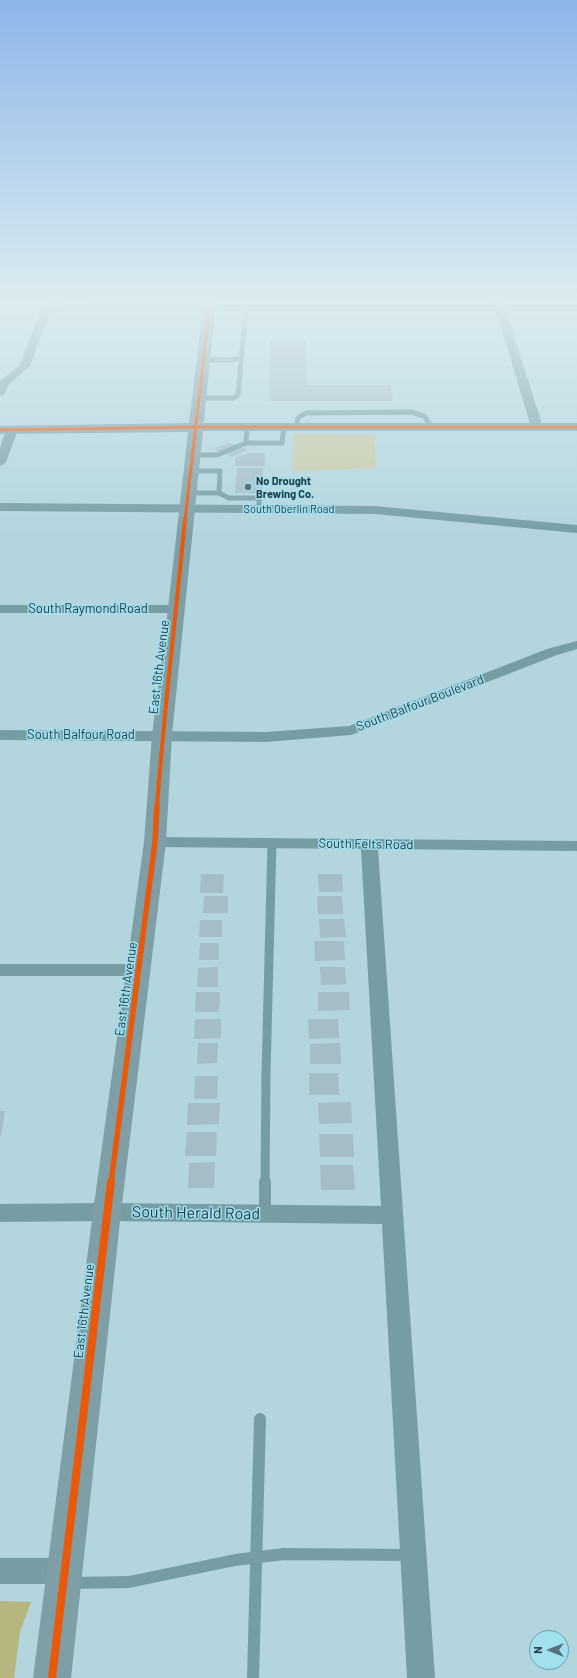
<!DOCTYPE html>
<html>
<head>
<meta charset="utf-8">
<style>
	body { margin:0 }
	#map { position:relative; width:577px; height:1678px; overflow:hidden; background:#b2d5de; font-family:Barlow,sans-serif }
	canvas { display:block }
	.north { position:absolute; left:529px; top:1630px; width:40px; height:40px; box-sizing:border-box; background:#a1e0ef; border:1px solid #6e9eaa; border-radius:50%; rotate:270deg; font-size:11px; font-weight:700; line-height:16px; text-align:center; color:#223c42 }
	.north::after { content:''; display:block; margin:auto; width:14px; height:18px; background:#547279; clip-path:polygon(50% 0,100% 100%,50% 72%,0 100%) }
</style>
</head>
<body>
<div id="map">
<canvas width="577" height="1678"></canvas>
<div class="north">N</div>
</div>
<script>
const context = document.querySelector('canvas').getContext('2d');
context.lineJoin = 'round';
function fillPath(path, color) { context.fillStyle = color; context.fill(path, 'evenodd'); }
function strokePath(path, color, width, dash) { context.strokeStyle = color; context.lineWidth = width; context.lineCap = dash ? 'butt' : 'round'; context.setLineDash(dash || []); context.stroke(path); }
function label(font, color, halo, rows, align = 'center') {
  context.font = font + ' Barlow,sans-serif'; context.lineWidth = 3; context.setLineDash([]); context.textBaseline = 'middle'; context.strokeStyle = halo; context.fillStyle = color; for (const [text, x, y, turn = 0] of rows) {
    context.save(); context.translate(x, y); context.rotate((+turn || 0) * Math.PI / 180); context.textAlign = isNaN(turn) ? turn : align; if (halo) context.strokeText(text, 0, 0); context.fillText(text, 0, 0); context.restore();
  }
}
fillPath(new Path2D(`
	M293,434L374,435L376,468L293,471Z`), '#c7caa4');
fillPath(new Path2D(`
	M0,1601L31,1602L20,1632L14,1678H0Z`), '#b6b67e');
fillPath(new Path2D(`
	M270,340H306L307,385H391L393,401H269Z
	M229,443L248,450L232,457L213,449Z
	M248,453H265V466H235V458Z
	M237,468H263L262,493H235Z
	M201,874H224L223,893H200Z
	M318,874H342L343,892H319Z
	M204,896H228V913H203Z
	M317,896H342L343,914H318Z
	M319,919H344L346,937L320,938Z
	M200,920H222V937H199Z
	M314,941H344L345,960L315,961Z
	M200,943H219V960H199Z
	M218,967V987H197L198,968Z
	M320,967H345L346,984L321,985Z
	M196,992H220L219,1012H195Z
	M318,992H349L350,1010L318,1011Z
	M195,1019H221V1038L194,1039Z
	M308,1019H338L339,1038L309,1039Z
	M198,1043H218L217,1063L197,1064Z
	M340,1043L341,1064H310V1044Z
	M309,1073H338L339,1095H309Z
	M195,1076H218L217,1099H194Z
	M351,1102L352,1123L319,1124L318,1103Z
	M188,1103H220L219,1124L187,1125Z
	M0,1111H5L1,1136H0Z
	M187,1132H217L216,1156H185Z
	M319,1134H353L354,1157H320Z
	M215,1162L214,1188H188L189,1163Z
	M320,1165H353L355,1190H321Z`), '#a4bdc7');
strokePath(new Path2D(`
	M203,360H231L241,358
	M199,398H233L238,395L246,308
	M296,427L298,418L306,413L411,412L424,416L431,427
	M246,443L247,427
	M193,455H217L246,443H282L284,427
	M191,471H220L219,493L229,498H259V509
	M188,493H219`), '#769da4', 5);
strokePath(new Path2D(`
	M265,1183L266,1073L272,843`), '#769da4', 9);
strokePath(new Path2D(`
	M265,1214V1182
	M71,1583L129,1582L235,1560L284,1554L410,1555
	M253,1678L260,1419`), '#769da4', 12);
fillPath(new Path2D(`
	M52,302H59L60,305C114,302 167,300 221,305H494L493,302H503L504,305H577V311H506L543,427L541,429H533L531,427L496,311H221L155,307L50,312L30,366L9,384L4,395L0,396V381L20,365L41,309Z
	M12,427L16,428L18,430L6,462L4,464L0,466V447L6,430L8,428Z
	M0,503L375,506L577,525V533L375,514L0,511Z
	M0,605H177L182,606L184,609L182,612L177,613H0Z
	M577,641V649L557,655L351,735L266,742L0,740V730L266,732L349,726L547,649Z
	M155,837L577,841V851L378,849L435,1678H407L382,1224L107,1221L0,1222V1204L107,1203L381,1206L361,849L155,847L149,846L146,842L149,838Z
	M0,964H140L147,966L149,970L147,974L140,976H0Z
	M0,1558H63L73,1562L77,1571L73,1580L63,1584H0Z`), '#769da4');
fillPath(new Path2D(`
	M196,423H577V431H196L191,430L189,427L191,424Z`), '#769da4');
fillPath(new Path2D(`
	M204,302H216L172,735L166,842L121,1212L71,1678H33L93,1212L144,842L152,735L168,609L188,432L0,434V426L189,423Z`), '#7f9fa7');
strokePath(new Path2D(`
	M0,430L196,427H577
	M185,520L210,302`), '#e8590c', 3);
strokePath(new Path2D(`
	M157,807C164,711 176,615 185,519`), '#e8590c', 4);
strokePath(new Path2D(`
	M111,1183L155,842L157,806`), '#e8590c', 5.5);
strokePath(new Path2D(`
	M52,1678L111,1182`), '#e8590c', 8);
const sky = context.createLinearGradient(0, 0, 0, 537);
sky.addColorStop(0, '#8db6e9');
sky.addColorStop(0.56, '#dcecf0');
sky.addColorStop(1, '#dcecf000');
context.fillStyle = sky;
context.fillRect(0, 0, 577, 537);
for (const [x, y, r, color] of [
	[248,487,4,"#547279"]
]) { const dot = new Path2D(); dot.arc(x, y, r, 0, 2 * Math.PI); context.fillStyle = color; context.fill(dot); strokePath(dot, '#a1e0ef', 1.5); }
label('bold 11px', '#223c42', '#a1e0ef', [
	["No Drought",256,481],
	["Brewing Co.",256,494]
], 'left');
label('11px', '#223c42', '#a1e0ef', [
	["South Oberlin Road",289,509]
]);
label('13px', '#223c42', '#a1e0ef', [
	["South Raymond Road",88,609],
	["East 16th Avenue",159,667,-83],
	["South Balfour Boulevard",420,703,-21],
	["South Balfour Road",81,735],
	["South Felts Road",366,844,1],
	["East 16th Avenue",126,989,-82],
	["East 16th Avenue",84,1311,-83]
]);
label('16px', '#223c42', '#a1e0ef', [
	["South Herald Road",196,1213,1]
]);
</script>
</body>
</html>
